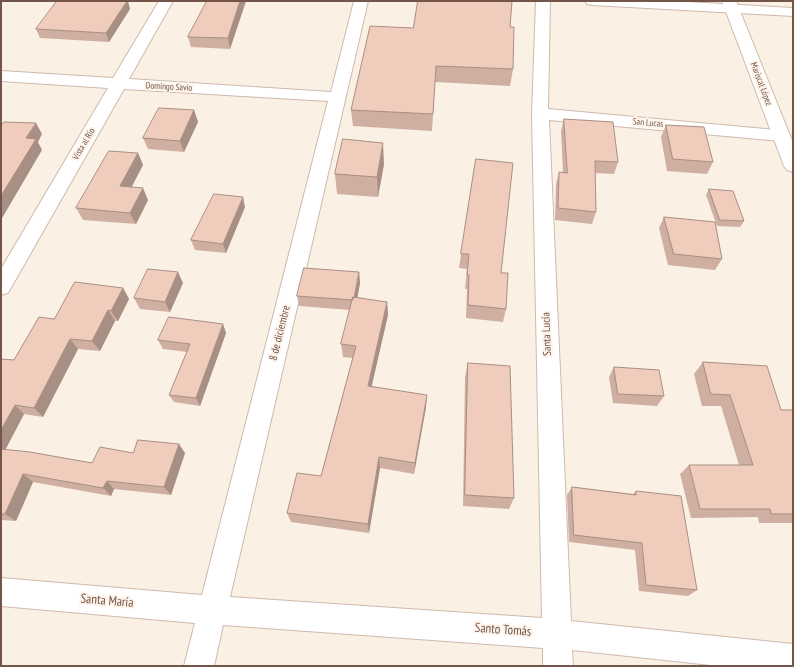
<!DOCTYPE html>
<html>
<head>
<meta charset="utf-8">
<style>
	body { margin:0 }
	#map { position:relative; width:794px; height:667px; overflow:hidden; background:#fbf0e4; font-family:"PT Sans Narrow",sans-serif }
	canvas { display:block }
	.frame { position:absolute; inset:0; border:2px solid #73554a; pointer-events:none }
</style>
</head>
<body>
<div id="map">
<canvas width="794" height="667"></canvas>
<div class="frame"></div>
</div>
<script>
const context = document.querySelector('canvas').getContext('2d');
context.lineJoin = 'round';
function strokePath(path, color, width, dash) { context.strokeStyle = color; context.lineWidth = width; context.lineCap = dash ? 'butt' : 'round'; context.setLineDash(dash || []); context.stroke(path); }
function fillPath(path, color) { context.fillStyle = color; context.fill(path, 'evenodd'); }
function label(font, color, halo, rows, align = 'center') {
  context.font = font + ' "PT Sans Narrow",sans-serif'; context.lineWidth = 4; context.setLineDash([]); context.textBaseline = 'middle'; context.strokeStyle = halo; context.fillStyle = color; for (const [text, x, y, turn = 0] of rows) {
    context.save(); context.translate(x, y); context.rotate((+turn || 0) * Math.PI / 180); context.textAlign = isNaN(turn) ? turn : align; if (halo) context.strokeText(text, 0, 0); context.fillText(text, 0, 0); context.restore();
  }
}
const street = new Path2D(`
	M159,1H173L129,79L331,92L354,1H368L230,597L542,618L532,114L536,1H550L548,109L787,131L790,135L787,139L781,141L549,120L571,621L793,644V666H720L572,650L573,666H543V648L223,625L214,666H184L195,623L1,606V578L202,595L328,101L124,89L8,293L1,295V269L108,88L1,81V71L113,78Z
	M585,1H670L793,8V16L592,5L587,4Z`);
const secondary = new Path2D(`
	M722,1H736L793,143V172L787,170L784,166Z`);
strokePath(street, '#cfb9ae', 2);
strokePath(secondary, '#d1b8ab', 2);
fillPath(street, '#fff');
fillPath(secondary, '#fff');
fillPath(new Path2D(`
	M246,1L230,49L191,47L188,37Z
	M414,1H512L510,27L513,69L510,86L435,82L432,131L353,126L351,110L413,28L418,1Z
	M130,9L109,42L40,38L36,29Z
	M194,110L198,122L184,152L148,149L143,138Z
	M564,119L618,162L614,174L595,173L596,212L592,224L555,220L556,184L559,172H563L561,131Z
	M666,125L713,162L707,174L667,171L661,137Z
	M138,153L143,165L131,187L148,200L136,224L83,220L76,208Z
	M476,159L501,273L506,309L503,322L466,318L467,289H465L467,269L459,268Z
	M384,164L378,197L337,194L335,174Z
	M709,189L744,221L740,227L717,226L706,195Z
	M245,207L226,253L195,250L191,240Z
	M664,217L722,259L715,270L668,265L659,228Z
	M359,272L360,283L357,298L387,302L388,315L371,386L426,407L414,474L380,468L369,533L291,522L287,513L321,476L353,358L343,357L341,344L350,310L299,306L297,296Z
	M183,283L170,312L140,309L134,298Z
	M123,288L129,299L118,321H115L100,351L78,349L43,417L24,414L5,450L92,463L133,453H185L171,495L114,489L111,496L33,482L16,521L1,520V359L14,360Z
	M223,324L226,333L200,406L174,402L169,395L187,352L163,349L158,340Z
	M703,362L781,410H793V523H759L758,517L691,518L680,474L689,465H739L721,406H702L694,374Z
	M468,363L514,498L509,509L463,506L465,377Z
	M614,367L664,396L657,406L613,403L609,377Z
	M572,487L633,494L636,491L697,590L688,596L639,591L635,550L569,542L567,495Z`), '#ceafa2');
fillPath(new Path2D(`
	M127,1H128L130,9L109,42L106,33Z
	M240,1H246L230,49L228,38Z
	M194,110L198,122L184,152L180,141Z
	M36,123L42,134L38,142L42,150L1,220V196L26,138Z
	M383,143L384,164L378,197L377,177Z
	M138,153L143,165L126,198L120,186Z
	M143,188L148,200L136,224L130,213Z
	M243,197L245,207L226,253L223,244Z
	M178,272L183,283L170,312L165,302Z
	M359,272L360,283L355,311L354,300Z
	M123,288L129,299L118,321L111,311Z
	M387,302L388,315L369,398L368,386Z
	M108,310L115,321L100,351L92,341Z
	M223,324L226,333L200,406L196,398Z
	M70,339L78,349L43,417L34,408Z
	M427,395L426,407L414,474L415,463Z
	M15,405L24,414L1,458V430Z
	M179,444L185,453L171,495L164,487Z
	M379,457L380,468L369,533L368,524Z
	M23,474L33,482L16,521L5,514Z
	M107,481L114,489L111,496L103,488Z`), '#a88f84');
const building = new Path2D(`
	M57,1H127L106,33L36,29Z
	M207,1H240L228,38L188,37Z
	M418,1H512L510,27H514L513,69L436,66L433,114L351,110L370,26L413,28Z
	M159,108L194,110L180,141L143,138Z
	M564,119L613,122L618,162L595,161L596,212L558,208L559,172L567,173Z
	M4,122L36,123L26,138L36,139L1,196V126Z
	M666,125L704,127L713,162L673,159Z
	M343,139L383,143L377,177L335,174Z
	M109,151L138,153L120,186L143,188L130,213L76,208Z
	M476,159L513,163L501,273H508L506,309L468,305L469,275H467L469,254H461Z
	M709,189L733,191L744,221L720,220Z
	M214,194L243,197L223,244L191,240Z
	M664,217L715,222L722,259L674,254Z
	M304,268L359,272L354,298L353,297V300L297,296Z
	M148,269L178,272L165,302L134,298Z
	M75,282L123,288L111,311L108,310L92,341L70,339L34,408L15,405L1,430V359L14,360L39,317L54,319Z
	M353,297L387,302L368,386L427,395L415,463L379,457L368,524L287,513L297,473L321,476L356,346L341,344Z
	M169,317L223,324L196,398L169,395L190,344L158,340Z
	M703,362L767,366L781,410H793V514H771L770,509H700L689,465H753L730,395L711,394Z
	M468,363L510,366L514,498L465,495Z
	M614,367L659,370L664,396L618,394Z
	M138,440L179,444L164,487L107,481L103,488L23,474L5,514H1V449L30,452L92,463L100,447L133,453Z
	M572,487L636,495V491L681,496L697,590L646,585L642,543L574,535Z`);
fillPath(building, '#f0ccbc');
strokePath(building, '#a88f84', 1);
label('9px', '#73554a', '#fef4ea', [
	["Mariscal López",761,84,69],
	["Domingo Savio",169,87,3],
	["San Lucas",648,123,5],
	["Vista al Río",84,144,-60]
]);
label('11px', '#73554a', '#fef4ea', [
	["8 de diciembre",280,333,-76],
	["Santa Lucía",547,334,-92]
]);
label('13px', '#73554a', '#fef4ea', [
	["Santa María",107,601,5],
	["Santo Tomás",503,630,4]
]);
</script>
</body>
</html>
